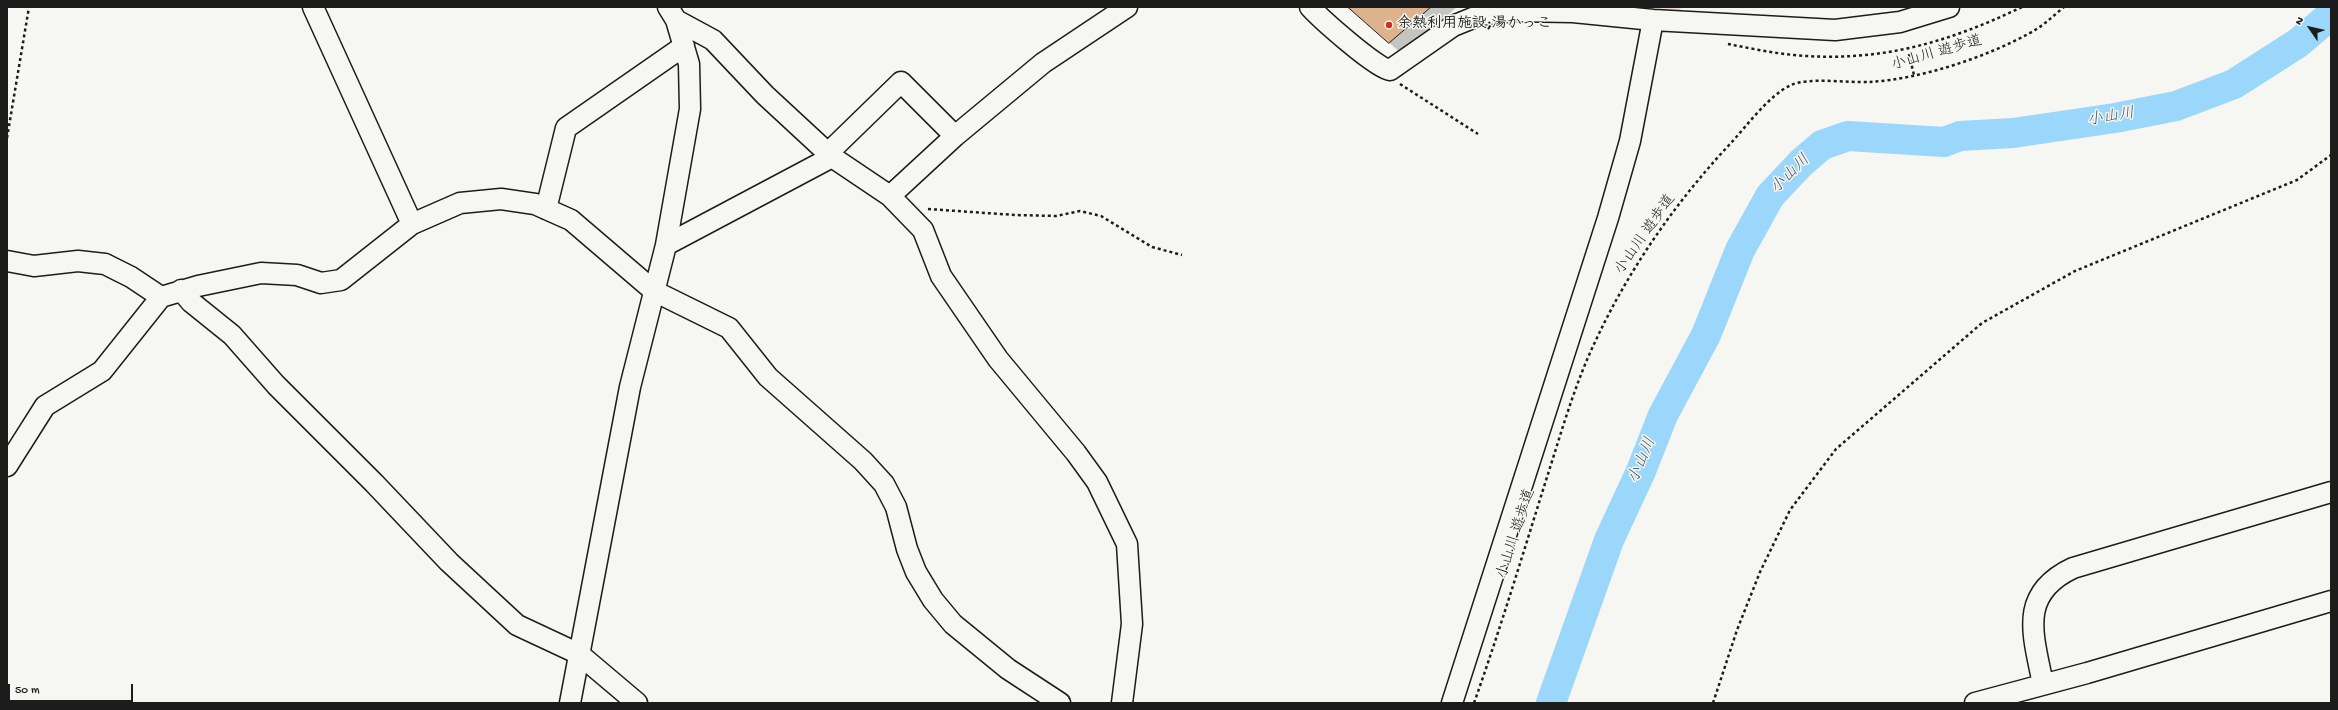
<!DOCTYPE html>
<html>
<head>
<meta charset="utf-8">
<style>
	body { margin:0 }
	#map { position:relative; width:2338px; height:710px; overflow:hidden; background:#f6f6f2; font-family:"Gochi Hand",sans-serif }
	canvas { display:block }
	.frame { position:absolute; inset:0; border:8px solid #1c1c1c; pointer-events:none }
	.north { position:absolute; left:2290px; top:8px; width:40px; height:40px; -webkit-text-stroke:3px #f6f6f2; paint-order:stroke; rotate:304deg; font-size:11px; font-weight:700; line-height:16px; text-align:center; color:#1c1c1c }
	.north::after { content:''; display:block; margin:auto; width:14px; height:18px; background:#1c1c1c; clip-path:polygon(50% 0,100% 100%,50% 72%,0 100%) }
	.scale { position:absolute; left:8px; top:684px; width:125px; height:18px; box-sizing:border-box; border:2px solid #1c1c1c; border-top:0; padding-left:5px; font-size:12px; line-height:14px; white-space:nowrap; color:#1c1c1c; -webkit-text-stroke:3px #f6f6f2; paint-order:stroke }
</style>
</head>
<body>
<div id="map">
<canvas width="2338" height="710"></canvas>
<div class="frame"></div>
<div class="north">N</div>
<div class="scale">50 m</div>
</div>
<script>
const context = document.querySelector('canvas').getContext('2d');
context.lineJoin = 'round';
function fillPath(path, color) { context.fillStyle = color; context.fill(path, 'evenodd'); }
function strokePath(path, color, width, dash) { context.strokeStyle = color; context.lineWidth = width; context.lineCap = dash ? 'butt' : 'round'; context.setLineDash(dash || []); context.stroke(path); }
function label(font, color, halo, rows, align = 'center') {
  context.font = font + ' "Gochi Hand","Klee One",sans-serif'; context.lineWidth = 3; context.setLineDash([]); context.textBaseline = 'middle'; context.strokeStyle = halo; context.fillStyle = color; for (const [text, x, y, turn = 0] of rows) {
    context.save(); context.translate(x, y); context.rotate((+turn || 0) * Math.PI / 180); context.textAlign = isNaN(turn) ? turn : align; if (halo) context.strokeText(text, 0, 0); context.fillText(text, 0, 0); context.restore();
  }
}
fillPath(new Path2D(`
	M1598,7H1684L1673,14Z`), '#eee2d4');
fillPath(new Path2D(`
	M1348,7H1457L1402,54Z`), '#0003');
strokePath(new Path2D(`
	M1551,703L1609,540L1641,471L1663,415L1706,335L1740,250L1770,196L1801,163L1822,145L1848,136L1944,142L1960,136L2013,133L2115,118L2176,106L2234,84L2298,43L2331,15`), '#9bd6fb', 30);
const building = new Path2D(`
	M1348,7H1431L1389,43Z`);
fillPath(building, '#dcb38d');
strokePath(building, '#1c1c1c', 1);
const minor = new Path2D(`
	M313,7L412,224
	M1310,7C1321,19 1377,69 1390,70L1453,26L1480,15L1513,11L1573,12L1653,20L1835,30L1900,22L1949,7
	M676,20L713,40L765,95L832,157L890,196L923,230L941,276L998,359L1076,453L1097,482L1127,544L1132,624L1122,703
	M828,153L901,82L955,136
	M890,196L955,136L1043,63L1127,7
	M546,209L566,128L684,46
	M666,245L832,157
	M7,261L34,266L78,261L105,264L131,277L161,297
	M181,290L191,302L232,335L276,385L374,483L449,562L517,625L579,654L637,703
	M7,466L45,406L102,371L161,297L198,286L261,273L297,275L321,283L341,280L412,224L460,203L501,199L535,204L571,220L654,291L729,328L768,377L863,461L884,484L896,507L907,549L916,572L933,600L953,624L1008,669L1060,703
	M2043,684C2033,634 2018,594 2073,568L2331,492
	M570,703L630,387L666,245L690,109L689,64L676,20L668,7
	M1452,703L1608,218L1630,141L1653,20
	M1975,703L2087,673L2331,601`);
strokePath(minor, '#1c1c1c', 23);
strokePath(new Path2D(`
	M1728,44C1749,48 1772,53 1794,55C1878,63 1947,43 2022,7
	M1909,54L1914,75
	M1400,84L1478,134
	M7,138L29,7
	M928,209L1015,215L1056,216L1080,211L1101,216L1152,247L1182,255
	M1474,703C1501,627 1524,550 1548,474C1562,430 1575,384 1595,342C1629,269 1675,203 1730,144C1746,127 1769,95 1791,85C1809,77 1848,83 1870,82C1920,79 1984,58 2028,34C2042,27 2052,17 2064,7
	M1713,703L1737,630L1760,572L1790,510L1836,449L1982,323L2075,271L2297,180L2331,155`), '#1c1c1c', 2.5, [3, 3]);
strokePath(minor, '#f6f6f2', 20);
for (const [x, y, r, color] of [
	[1389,25,4,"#c8321e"]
]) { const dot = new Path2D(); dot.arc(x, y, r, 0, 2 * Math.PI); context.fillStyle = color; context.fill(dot); strokePath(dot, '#f6f6f2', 1.5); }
label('bold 15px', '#1c1c1c', '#f6f6f2', [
	["余熱利用施設;湯かっこ",1397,25]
], 'left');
label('15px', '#1c1c1c', '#f6f6f2', [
	["小山川 遊歩道",1937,54,-16],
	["小山川 遊歩道",1646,235,-55],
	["小山川 遊歩道",1517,534,-72]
]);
label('italic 16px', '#42545f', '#f6f6f2', [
	["小山川",2111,118,-9],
	["小山川",1791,175,-45],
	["小山川",1643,461,-67]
]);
</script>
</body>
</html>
